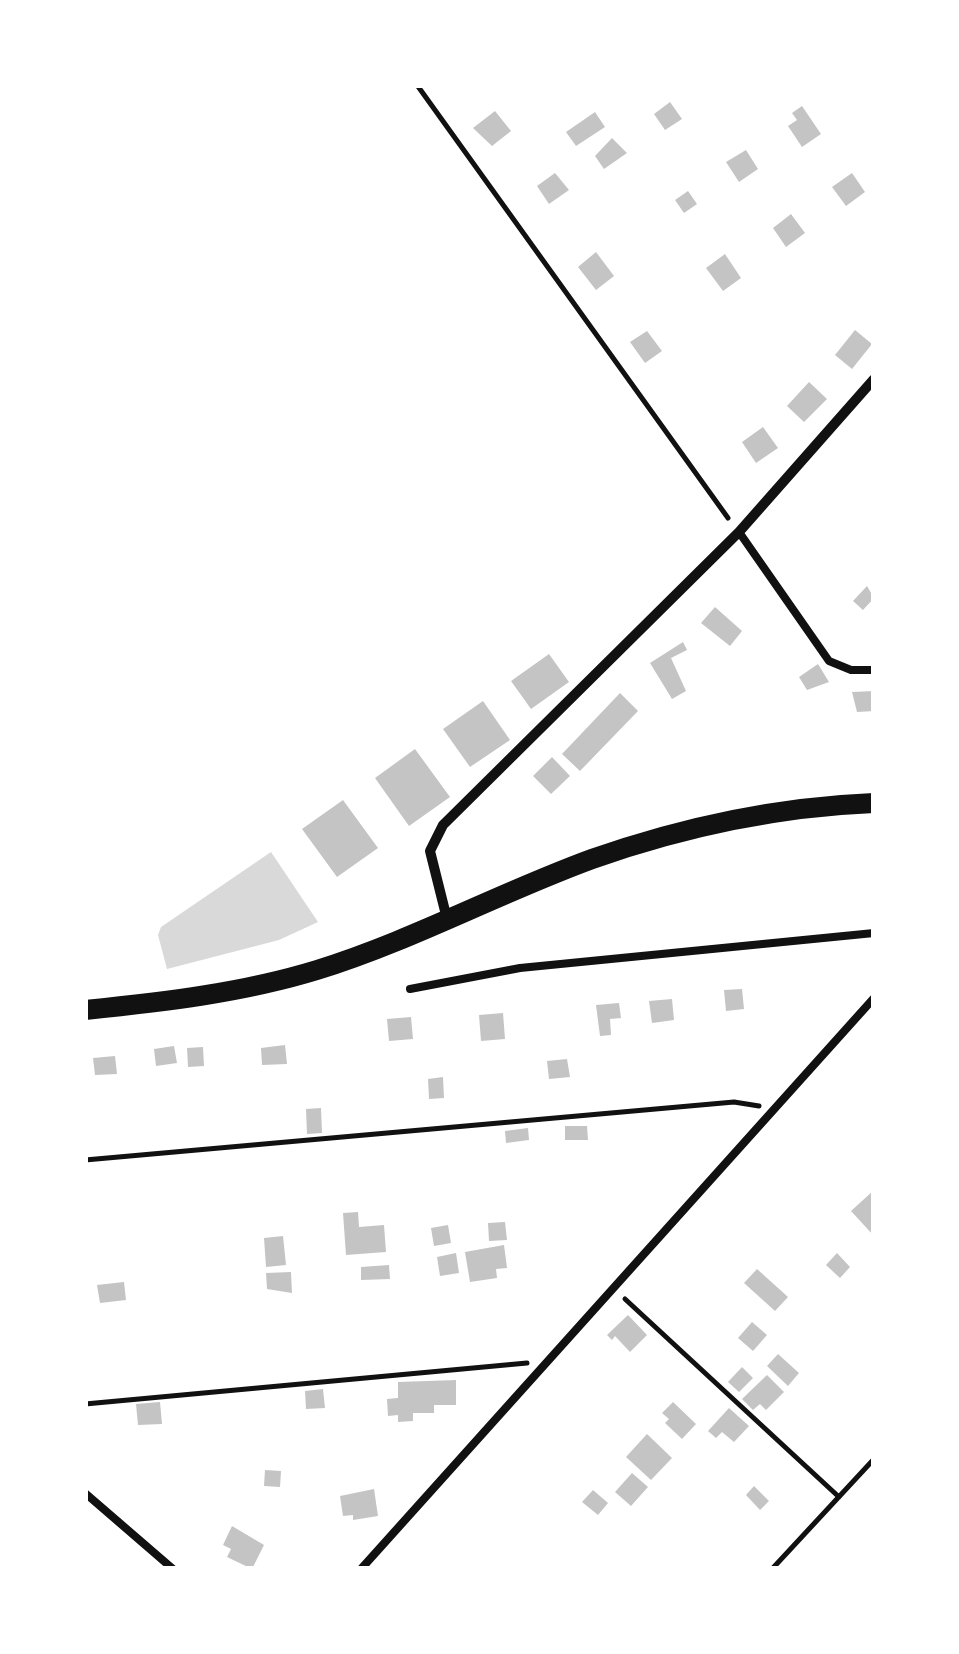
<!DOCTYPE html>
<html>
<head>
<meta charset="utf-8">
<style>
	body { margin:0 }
	#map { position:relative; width:959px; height:1654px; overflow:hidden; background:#fff; font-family:"DejaVu Sans",sans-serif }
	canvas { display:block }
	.frame { position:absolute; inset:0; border:88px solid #fff; pointer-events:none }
</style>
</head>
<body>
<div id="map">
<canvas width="959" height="1654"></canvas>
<div class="frame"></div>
</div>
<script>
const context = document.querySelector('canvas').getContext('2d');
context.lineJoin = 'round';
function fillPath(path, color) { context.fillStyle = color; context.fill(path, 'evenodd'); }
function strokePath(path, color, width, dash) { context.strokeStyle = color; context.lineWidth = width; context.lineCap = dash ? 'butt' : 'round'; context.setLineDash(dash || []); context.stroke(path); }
fillPath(new Path2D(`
	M271,852L318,922L279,940L167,969L158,935L161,927Z`), '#d9d9d9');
fillPath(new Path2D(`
	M670,102L682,119L665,130L654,114Z
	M802,106L821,134L802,147L788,126L797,120L792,113Z
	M495,111L511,131L492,146L473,128Z
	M595,112L605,127L576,146L566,132Z
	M612,138L627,153L604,169L595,156Z
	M746,150L758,169L739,182L726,162Z
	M555,173L569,190L549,204L537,186Z
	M852,173L865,192L846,206L832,187Z
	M688,191L697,204L684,213L675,200Z
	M791,214L805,233L786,247L773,228Z
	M596,252L614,276L596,290L578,267Z
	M725,254L741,278L723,291L706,268Z
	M855,330L872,344L852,369L835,355Z
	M647,331L662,351L645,363L630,342Z
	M809,382L827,399L804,422L787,406Z
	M763,427L778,448L756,463L742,442Z
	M867,586L874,598L863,610L853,601Z
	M715,607L742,631L730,646L701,623Z
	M683,642L687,650L671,658L686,691L672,699L650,663Z
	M549,654L569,682L531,709L511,681Z
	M818,664L829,682L807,690L799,677Z
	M874,691V711L857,712L852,692Z
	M620,693L638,711L580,771L562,754Z
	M483,701L510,740L470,767L443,729Z
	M415,749L450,797L409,826L375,778Z
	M552,757L570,776L551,794L533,776Z
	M343,800L378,848L337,877L302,829Z
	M742,989L744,1009L726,1011L724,990Z
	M672,999L674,1020L652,1023L649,1001Z
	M619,1003L621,1018L610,1019L611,1035L600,1036L596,1005Z
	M503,1013L505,1039L481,1041L479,1015Z
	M411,1017L413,1039L389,1041L387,1019Z
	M285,1045L287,1064L262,1065L261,1048Z
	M174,1046L177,1063L156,1066L154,1049Z
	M203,1047L204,1066L188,1067L187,1048Z
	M115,1056L117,1074L95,1075L93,1058Z
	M567,1059L570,1077L549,1079L547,1061Z
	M443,1077L444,1098L429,1099L428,1079Z
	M321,1108L322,1133L307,1134L306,1109Z
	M565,1126H587L588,1140H565Z
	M528,1128L529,1140L506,1143L505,1131Z
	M874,1190V1236L851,1211Z
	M358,1212L359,1227L384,1225L386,1252L346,1255L343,1213Z
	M505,1222L507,1240L489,1241L488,1223Z
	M448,1225L451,1243L434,1246L431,1228Z
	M283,1236L286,1265L266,1267L264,1238Z
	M504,1245L507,1268L496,1269L497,1278L470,1282L465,1252Z
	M456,1253L459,1273L440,1276L437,1257Z
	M837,1253L850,1267L840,1278L826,1265Z
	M389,1265L390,1279L361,1280V1267Z
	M757,1269L788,1297L775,1311L744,1283Z
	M291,1272L292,1293L267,1289L266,1273Z
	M124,1282L126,1300L100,1303L97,1285Z
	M628,1315L647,1335L630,1352L615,1336L612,1340L607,1335Z
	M752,1322L767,1335L753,1351L738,1338Z
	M778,1354L799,1373L788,1386L767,1366Z
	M742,1367L753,1378L739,1392L728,1382Z
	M767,1375L784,1392L766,1410L760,1404L753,1410L742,1399Z
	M456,1380V1405H434V1413H413V1421L398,1422V1415L388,1416L387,1399L398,1398V1382Z
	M323,1389L325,1408L306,1409L305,1391Z
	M160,1402L162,1424L138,1425L136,1404Z
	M673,1402L696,1424L682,1439L665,1423L669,1419L662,1413Z
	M729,1408L749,1426L734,1442L722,1432L716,1438L708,1431Z
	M647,1434L672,1458L651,1480L626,1457Z
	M265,1470L281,1471L280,1487L264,1486Z
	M632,1473L648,1487L631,1506L615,1492Z
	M754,1486L769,1501L760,1510L746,1495Z
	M374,1489L378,1516L353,1520V1515L343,1516L340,1496Z
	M593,1490L608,1503L598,1515L582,1502Z
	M232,1526L264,1545L252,1569L227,1557L231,1549L223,1545Z`), '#c4c4c4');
strokePath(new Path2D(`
	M417,85L728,518
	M85,1160L734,1102L759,1106
	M625,1299L839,1497
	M85,1404L527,1363
	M772,1569L874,1459`), '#111', 5);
strokePath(new Path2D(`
	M739,532L829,661L851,670H874
	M410,989L520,968L874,933
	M85,1493L173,1569
	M361,1569L874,998`), '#111', 8);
strokePath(new Path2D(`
	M447,919L430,851L443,825L739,532L874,379`), '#111', 10);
strokePath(new Path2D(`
	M85,1010C163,1002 242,993 317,970C411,941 499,893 592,859C683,827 777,807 874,803`), '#111', 20);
</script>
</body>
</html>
